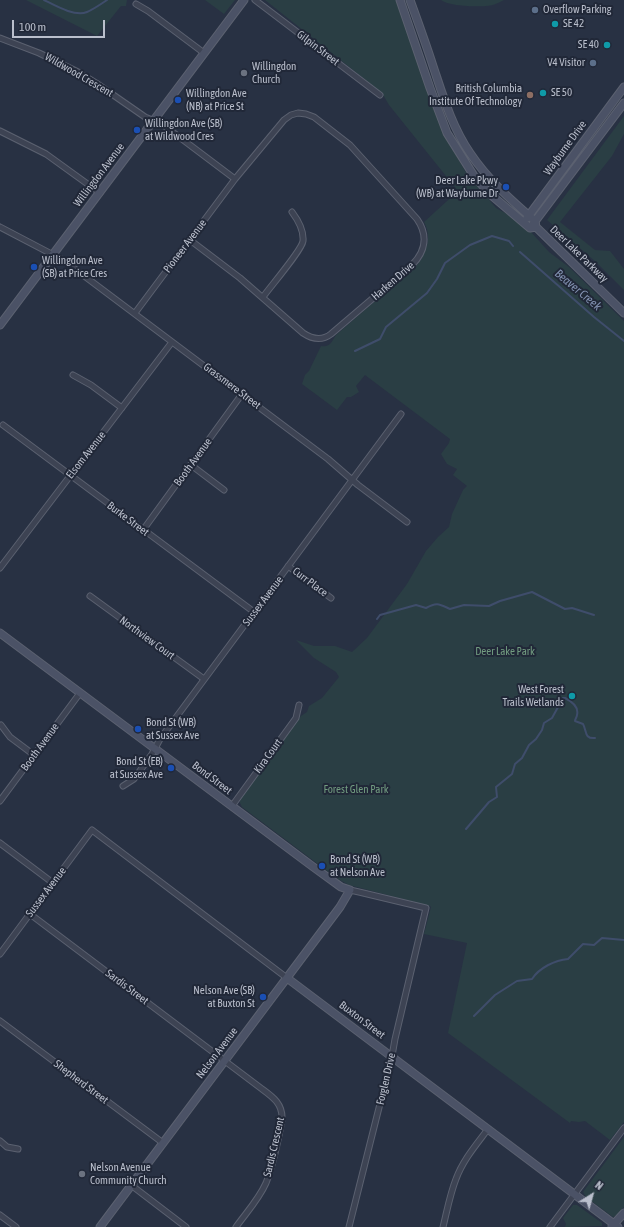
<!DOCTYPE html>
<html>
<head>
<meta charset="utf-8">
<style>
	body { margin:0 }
	#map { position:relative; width:624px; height:1227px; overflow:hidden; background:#283143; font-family:"Asap Condensed",sans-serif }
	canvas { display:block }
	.north { position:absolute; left:572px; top:1175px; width:40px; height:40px; -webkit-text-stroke:3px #212838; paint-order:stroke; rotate:37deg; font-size:11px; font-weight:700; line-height:16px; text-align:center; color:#babfcc }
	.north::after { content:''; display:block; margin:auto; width:14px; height:18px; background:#babfcc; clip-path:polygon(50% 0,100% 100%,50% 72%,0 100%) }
	.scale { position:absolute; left:12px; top:20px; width:93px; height:18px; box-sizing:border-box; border:2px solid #babfcc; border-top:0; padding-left:5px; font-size:12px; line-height:14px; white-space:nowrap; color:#babfcc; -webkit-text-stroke:3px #212838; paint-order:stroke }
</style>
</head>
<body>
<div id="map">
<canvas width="624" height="1227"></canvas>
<div class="north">N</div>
<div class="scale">100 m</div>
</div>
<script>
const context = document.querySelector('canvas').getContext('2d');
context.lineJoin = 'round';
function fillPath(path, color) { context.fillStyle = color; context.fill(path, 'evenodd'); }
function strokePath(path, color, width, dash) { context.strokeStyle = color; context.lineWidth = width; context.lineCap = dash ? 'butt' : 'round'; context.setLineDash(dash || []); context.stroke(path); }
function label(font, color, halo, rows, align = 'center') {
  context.font = font + ' "Asap Condensed",sans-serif'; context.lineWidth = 4; context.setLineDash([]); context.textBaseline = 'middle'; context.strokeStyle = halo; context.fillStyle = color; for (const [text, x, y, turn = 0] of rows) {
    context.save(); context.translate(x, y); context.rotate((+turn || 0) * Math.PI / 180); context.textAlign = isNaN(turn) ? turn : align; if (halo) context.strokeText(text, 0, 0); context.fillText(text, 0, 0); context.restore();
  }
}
fillPath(new Path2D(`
	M26,0H127L126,6H121L97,36Z
	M205,0H235L224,14Z
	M265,0H396L443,132L465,171L496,208L507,214L531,232L549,252L569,267L624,321V1122L610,1140L585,1121L579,1122L571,1121L570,1123L448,1033L467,943L424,934L431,907L430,906L349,885L338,879L242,807L240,803V799L301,716L307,712L309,706L322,698L339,677L336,672L314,658L296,640L314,646H335L352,652L367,638L407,584L426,551L438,537L449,527L452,514L463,490L467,486L453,475L457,469L447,464L441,454L449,443L450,439L365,375L356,386L359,392L351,397H347L337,410L302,384L305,375L309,371L321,346C330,348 332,341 336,335L418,264C427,251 432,237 424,222L458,191L389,105L382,93Z
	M441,0H504C498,3 492,6 486,6C476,7 448,6 441,0Z
	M624,116V134L612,156L560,222L595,250L610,251L624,269V290L596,262L547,220Z
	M624,1137V1207L617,1215L613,1217L586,1197L583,1192Z
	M573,1205H577L602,1223V1226L565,1227L566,1224L563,1218Z`), '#2a3e44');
strokePath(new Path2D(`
	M44,0C56,6 75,17 87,12C94,9 101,4 107,0
	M520,252L594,317L624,341
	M355,351L380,339L386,327L427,293L437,279L445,263L470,245L492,236L509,241L513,246
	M377,619L380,615L416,605L426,608C437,602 439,604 450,609L464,605L489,606L500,601L532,592L565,609L572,608L594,615
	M466,829L489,802L497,797L496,787L512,774L515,764L522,758L529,745L536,739L542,730L544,723L552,718L563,698H565C571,701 579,707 577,715C577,717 575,719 575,721L583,724C587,731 584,739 595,738
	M474,1016L495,995L517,981L532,979C539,968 555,960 568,959L583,944L594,945L602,938L624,940`), '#3f4d6b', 2);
const street = new Path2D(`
	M255,0L380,95
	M136,4L148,11L204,53
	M0,38L39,53L78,72L96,83L145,117L162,124L235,179
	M0,131L46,154L100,193
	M0,227L63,260L328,459L358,485L407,522
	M263,297C270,287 302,250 303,241C304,230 298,220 292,212
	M135,313L235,179L284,120L291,115L298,113L306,114L314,117L350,145L417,219C428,235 426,251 412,265L331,334C322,341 312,339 303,333L240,278L190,240
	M73,375L91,385L122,408
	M3,425L254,612
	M191,465L224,490
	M143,530L242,394
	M288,566L331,598
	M0,568L172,342
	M90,596L204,679
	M1,725L10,737L34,755
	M123,786L134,779L152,754L160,739L401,414
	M0,801L80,693
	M232,806L296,718L299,705
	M0,843L53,883
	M30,914L262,1089C273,1097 283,1104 282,1120C278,1141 274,1163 266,1183C259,1199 246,1213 236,1227
	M0,954L92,830L287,978
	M0,1021L163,1143
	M0,1141L7,1147L18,1149
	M131,1185L186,1227
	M0,1215L16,1227
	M349,1227L392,1056L395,1039L426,908L359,892L350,890
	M443,1227C447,1211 450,1194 456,1179C463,1160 476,1145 488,1129
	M550,1227L624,1128`);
const secondary = new Path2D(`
	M400,0L430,88L447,133L474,176L490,194L530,228L536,227
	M410,0C418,22 426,44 433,66C443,96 452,127 470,153C488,180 511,200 535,221L536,227L624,313
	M527,218L624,87
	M533,224L624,103
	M0,325L244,0
	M0,633L312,866L341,887L350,890L340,907L100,1227
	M287,978L618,1227
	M612,1226L624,1213`);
strokePath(street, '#5b6170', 7);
strokePath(secondary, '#5b6170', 9);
strokePath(street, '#3d4353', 5);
strokePath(secondary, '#4b5266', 7);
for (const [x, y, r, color] of [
	[535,10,4,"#5c6f8a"],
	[555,24,4,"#0f9aa8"],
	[607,45,4,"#0f9aa8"],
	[593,63,4,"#5c6f8a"],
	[244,73,4,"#6b7280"],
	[543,93,4,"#0f9aa8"],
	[530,95,4,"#8d6e63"],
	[178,100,4,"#1a4fb4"],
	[137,130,4,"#1a4fb4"],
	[506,187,4,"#1a4fb4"],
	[34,267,4,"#1a4fb4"],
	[572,696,4,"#0f9aa8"],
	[138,729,4,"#1a4fb4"],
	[171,768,4,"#1a4fb4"],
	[322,866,4,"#1a4fb4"],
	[263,997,4,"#1a4fb4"],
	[82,1174,4,"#6b7280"]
]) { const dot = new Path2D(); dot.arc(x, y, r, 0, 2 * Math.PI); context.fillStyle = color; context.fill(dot); strokePath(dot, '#212838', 1.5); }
label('11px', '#babfcc', '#212838', [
	["Overflow Parking",543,10],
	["SE 42",563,24],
	["SE 40",599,45,"right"],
	["V4 Visitor",585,63,"right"],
	["Willingdon",252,67],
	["Church",252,80],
	["British Columbia",522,89,"right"],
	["Institute Of Technology",522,102,"right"],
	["SE 50",551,93],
	["Willingdon Ave",186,94],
	["(NB) at Price St",186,107],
	["Willingdon Ave (SB)",145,124],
	["at Wildwood Cres",145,137],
	["Deer Lake Pkwy",498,181,"right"],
	["(WB) at Wayburne Dr",498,194,"right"],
	["Willingdon Ave",42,261],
	["(SB) at Price Cres",42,274],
	["West Forest",564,690,"right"],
	["Trails Wetlands",564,703,"right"],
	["Bond St (WB)",146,723],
	["at Sussex Ave",146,736],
	["Bond St (EB)",163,762,"right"],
	["at Sussex Ave",163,775,"right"],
	["Bond St (WB)",330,860],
	["at Nelson Ave",330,873],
	["Nelson Ave (SB)",255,991,"right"],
	["at Buxton St",255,1004,"right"],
	["Nelson Avenue",90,1168],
	["Community Church",90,1181]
], 'left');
label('11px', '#babfcc', '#212838', [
	["Gilpin Street",318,48,37],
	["Wildwood Crescent",79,75,30],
	["Wayburne Drive",565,148,-54],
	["Willingdon Avenue",99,175,-53],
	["Pioneer Avenue",185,246,-53],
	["Deer Lake Parkway",579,254,44],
	["Harken Drive",393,281,-41],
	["Grassmere Street",232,386,37],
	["Elsom Avenue",86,455,-52],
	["Booth Avenue",193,462,-54],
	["Burke Street",128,519,37],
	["Curr Place",310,582,37],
	["Sussex Avenue",263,601,-53],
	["Northview Court",147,638,36],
	["Booth Avenue",40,747,-54],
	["Kira Court",268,756,-54],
	["Bond Street",212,778,37],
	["Sussex Avenue",46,892,-53],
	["Sardis Street",127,987,37],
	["Buxton Street",362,1020,37],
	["Nelson Avenue",217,1053,-53],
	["Forglen Drive",386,1079,-77],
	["Shepherd Street",81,1082,37],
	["Sardis Crescent",274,1147,-77]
]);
label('11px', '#729c80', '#212838', [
	["Deer Lake Park",505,652],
	["Forest Glen Park",356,790]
]);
label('italic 12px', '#8392b2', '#212838', [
	["Beaver Creek",578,290,40]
]);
</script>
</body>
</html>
